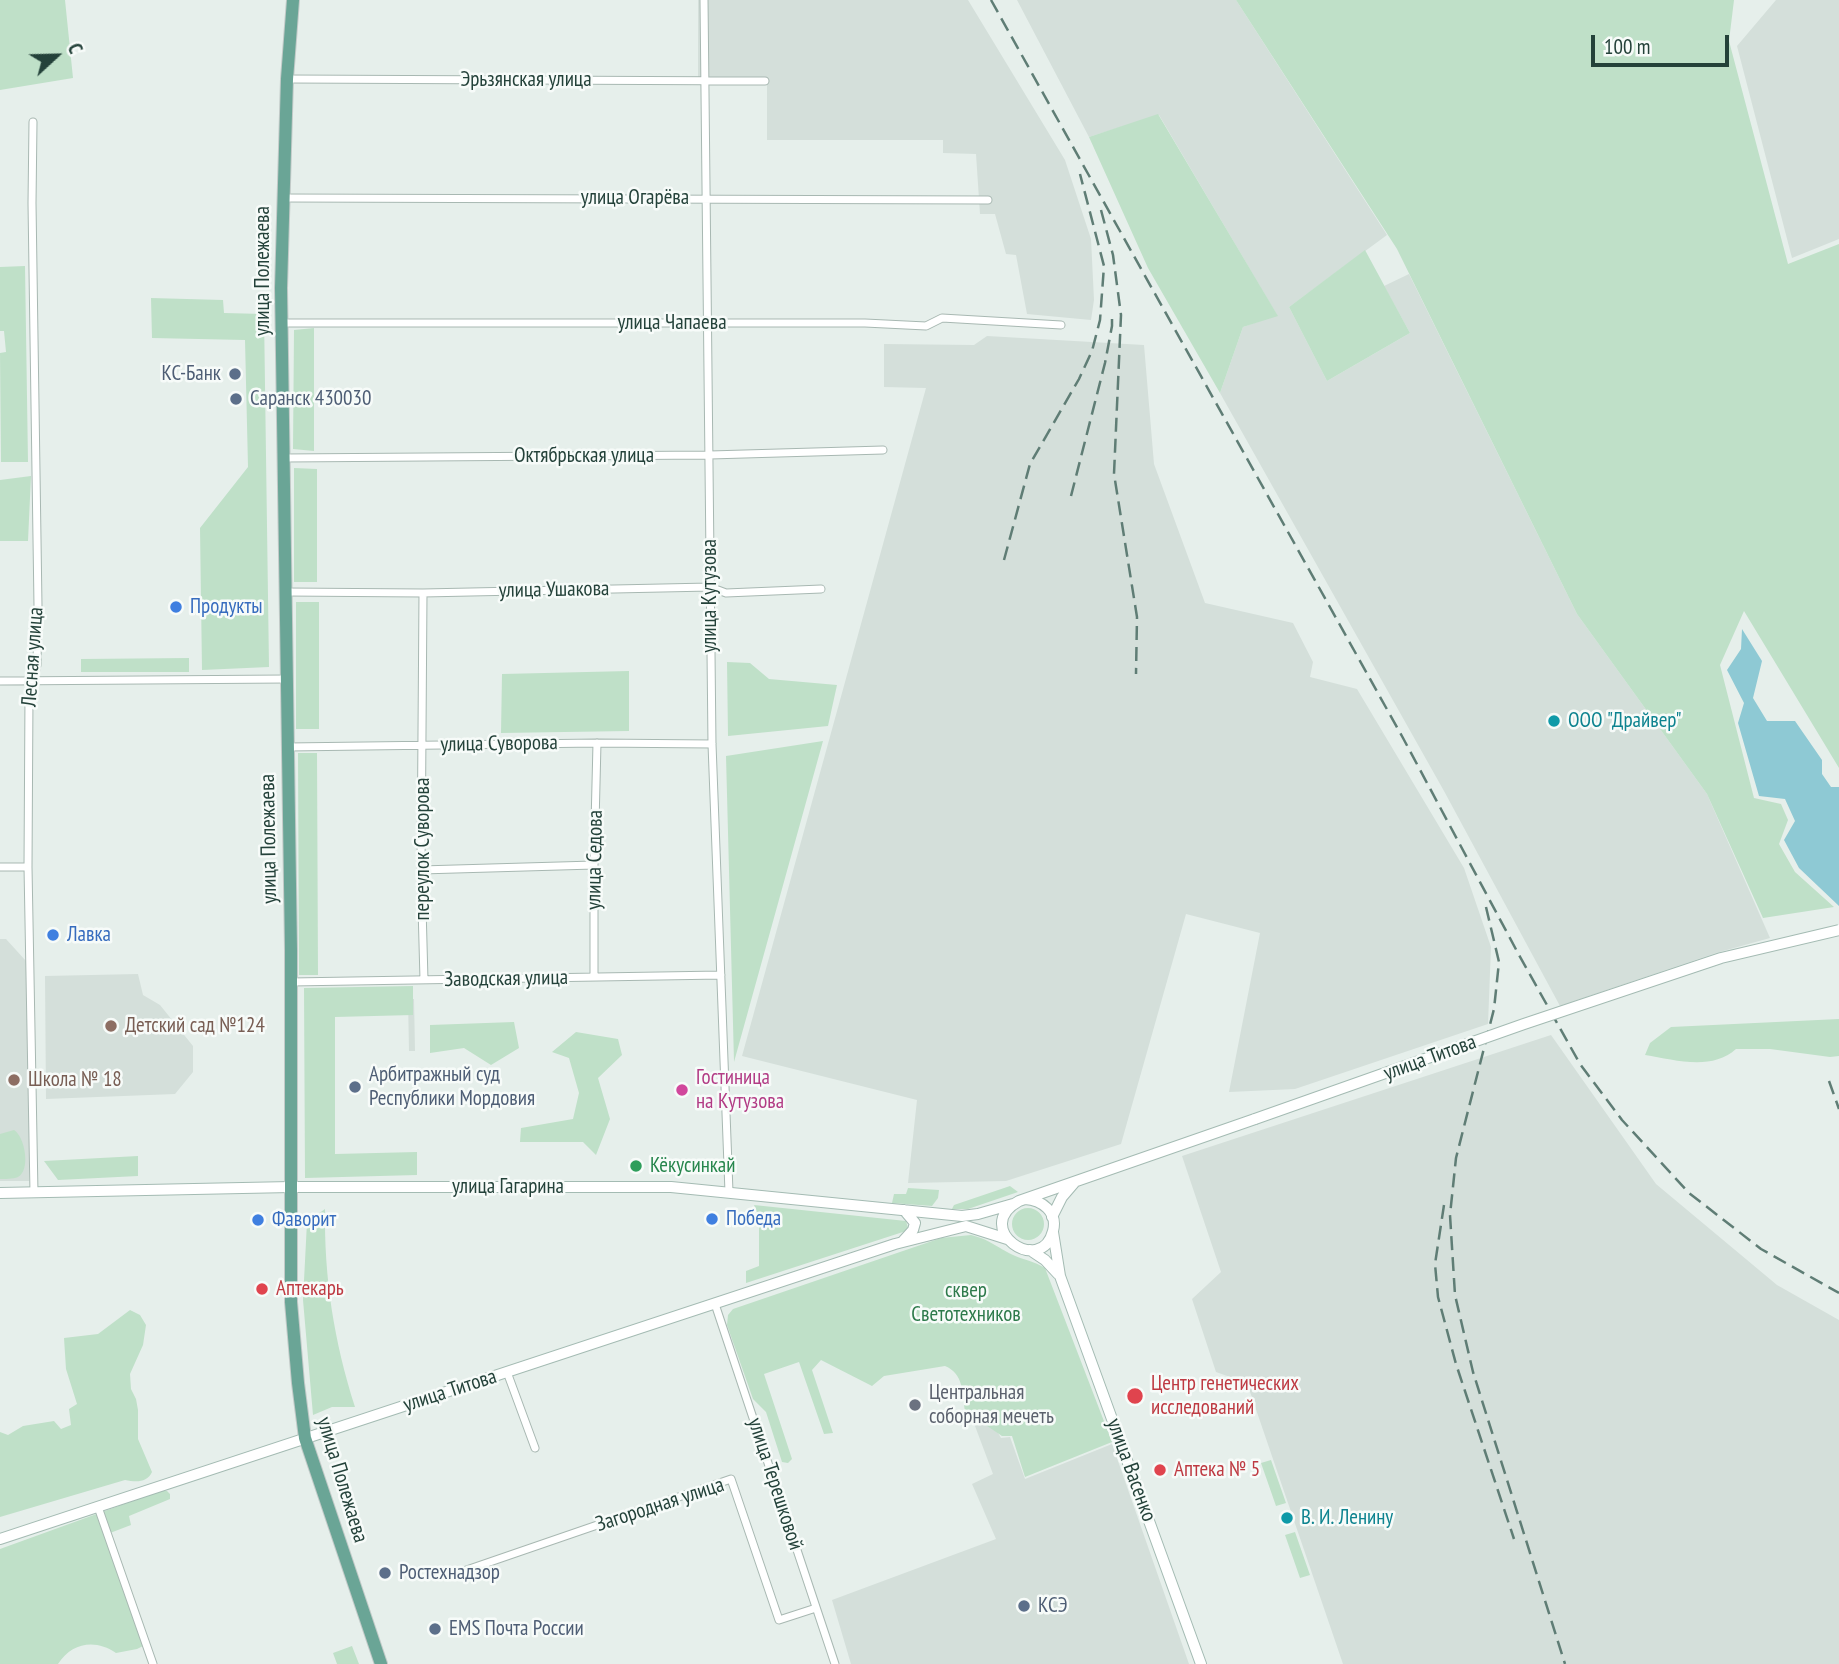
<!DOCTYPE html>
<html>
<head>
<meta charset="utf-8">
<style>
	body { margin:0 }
	#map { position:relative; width:1839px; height:1664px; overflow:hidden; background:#e6efeb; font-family:"PT Sans Narrow",sans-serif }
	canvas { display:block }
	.north { position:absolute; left:21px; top:21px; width:70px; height:70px; -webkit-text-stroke:5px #f7fbf9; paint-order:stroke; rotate:68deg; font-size:19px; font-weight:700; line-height:28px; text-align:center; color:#24423a }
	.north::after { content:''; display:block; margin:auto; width:24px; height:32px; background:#24423a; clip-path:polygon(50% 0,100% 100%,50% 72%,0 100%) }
	.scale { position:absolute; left:1591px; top:35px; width:138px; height:32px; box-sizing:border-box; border:4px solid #24423a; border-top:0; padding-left:9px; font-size:21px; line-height:24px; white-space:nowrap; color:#24423a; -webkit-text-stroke:5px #f7fbf9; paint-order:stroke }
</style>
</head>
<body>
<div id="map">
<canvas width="1839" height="1664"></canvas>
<div class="north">С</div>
<div class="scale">100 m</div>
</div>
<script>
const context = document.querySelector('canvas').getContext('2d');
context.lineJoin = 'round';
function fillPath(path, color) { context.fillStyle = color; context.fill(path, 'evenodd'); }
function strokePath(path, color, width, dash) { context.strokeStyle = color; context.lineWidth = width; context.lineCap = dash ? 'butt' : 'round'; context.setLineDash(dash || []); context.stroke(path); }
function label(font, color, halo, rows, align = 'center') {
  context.font = font + ' "PT Sans Narrow",sans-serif'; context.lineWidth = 5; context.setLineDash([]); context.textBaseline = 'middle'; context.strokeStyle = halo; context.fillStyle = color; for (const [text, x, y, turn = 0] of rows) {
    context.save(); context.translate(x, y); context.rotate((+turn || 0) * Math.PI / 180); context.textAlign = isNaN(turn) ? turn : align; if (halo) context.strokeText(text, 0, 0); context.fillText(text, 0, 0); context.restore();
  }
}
fillPath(new Path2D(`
	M698,0H968L1065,160L1091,239L1094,300L1091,320L1027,314L1016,255L1006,254L995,214H980L976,154L943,153V140H767V84L698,85Z
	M1017,0H1236L1387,235L1289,307L1327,381L1410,333L1384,286L1409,274L1577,614L1707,794L1770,938L1716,953L1560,1006L1444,791L1220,393L1243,327L1277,315L1159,115L1089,137Z
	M1776,0H1839V239L1792,258L1737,46Z
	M987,336L1144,345L1154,464L1205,603L1293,623L1313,662L1310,677L1357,689L1464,868L1491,947L1488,1024L1295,1089L1229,1092L1260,933L1186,914L1121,1144L1006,1181L908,1183L917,1100L742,1056L926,388L884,387V344L974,345Z
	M0,939H6L26,961L29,1008V1181H0Z
	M138,974L143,995L160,1005L193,1046V1072L175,1094L46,1099L45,976Z
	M408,999H414L415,1051H409Z
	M1551,1035L1656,1184L1777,1285L1839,1320V1664H1343L1247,1383L1216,1372L1192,1299L1221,1272L1182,1156Z
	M986,1412L1001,1438L1010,1437L1025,1479L1112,1444L1189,1664H851L832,1600L996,1539L972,1484L993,1474L972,1418Z`), '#d4dfda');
fillPath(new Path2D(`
	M0,0H65L73,78L0,90Z
	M1236,0H1734L1729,41L1788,264L1839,244V768L1744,611L1720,665L1754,798L1781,804L1788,820L1779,844L1795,872L1834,907L1763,918L1707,794L1577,614L1397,249Z
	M1158,114L1278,316L1243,327L1220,393L1148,268L1089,137Z
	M1365,250L1410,333L1327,381L1289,307Z
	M25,266L28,462H1L0,353L6,352L4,331H0V267Z
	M151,298L223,300L224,313L264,314L269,667L202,670L200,528L248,467L245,340L152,338Z
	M314,328V451L293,449L294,330Z
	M294,468L317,469V582H294Z
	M31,476L28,541H0V480Z
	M296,602H319V729H296Z
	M189,658V672H81V659Z
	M727,662L750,663L769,679L837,685L828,726L728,736Z
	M629,671V731L501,733L502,674Z
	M823,741L734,1062L726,756Z
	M298,753H317L318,975H299Z
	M413,986V1015L335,1017V1154L417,1152V1175L305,1178L304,988Z
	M1839,1019V1056L1830,1057L1770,1049H1736C1712,1071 1675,1060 1645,1055L1650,1043L1671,1027Z
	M514,1022L519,1048L491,1065L464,1048L430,1053V1025Z
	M576,1032L618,1039L622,1055L598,1078L610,1119L596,1155L583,1142H520L521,1128L573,1119L579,1093L569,1058L552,1052Z
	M14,1130C25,1137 31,1170 18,1177C13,1179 5,1179 0,1179V1134Z
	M138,1156V1176L58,1180L44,1161Z
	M1010,1186L1018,1192L968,1209H952L954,1205Z
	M908,1188L939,1190L938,1198L932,1206L892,1203L894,1194H906Z
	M754,1205L906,1221L908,1228L906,1231L746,1283V1271L759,1266V1217Z
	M1012 1224a16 16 0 1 1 32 0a16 16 0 1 1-32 0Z
	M325,1209C324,1278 334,1341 355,1407H332L313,1415L303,1300L307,1222Z
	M971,1235C991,1240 996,1247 1013,1255C1024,1260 1034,1261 1045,1268L1112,1442L1025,1477L1012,1436H1002L965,1411C962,1392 964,1374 945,1366L884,1376L872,1386L821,1360L812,1370L833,1433L824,1434L799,1362L764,1374L792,1459L788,1463L782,1462L766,1412L753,1399L727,1325L728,1315L733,1309L941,1238Z
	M130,1310L140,1315L146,1325L143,1345L130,1374L131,1389L136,1399L138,1410V1439L152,1472C147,1483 136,1482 125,1480L0,1517V1432L8,1435L23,1426L54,1421L61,1429L71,1425L69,1409L77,1404L66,1369L64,1338L98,1334Z
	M1271,1460L1286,1503L1276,1506L1261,1463Z
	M160,1491H167L170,1494V1499L129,1516L131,1525L110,1533L149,1643L137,1649L116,1653C96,1639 72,1642 58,1664H0V1549Z
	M1295,1532L1310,1575L1300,1578L1285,1535Z
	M352,1646L359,1664H337L333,1653Z`), '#bfe0c8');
fillPath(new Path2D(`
	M1742,629L1762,661L1753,698L1767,721H1795L1822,760V774L1831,787H1839V906L1799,868L1784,840L1795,821L1785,799L1759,796L1738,723L1744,703L1727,670L1741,649Z`), '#8ec9d4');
const minor = new Path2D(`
	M704,0L712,744L729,1192
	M287,79L765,81
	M33,122L32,203L38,606L37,665L29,695L28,867L34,1193
	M283,198L988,200
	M281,323H865L926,326L942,318L1061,325
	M284,458L710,455L883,450
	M286,592L423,593L710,587L726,593L821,589
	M423,593L421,870L424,980
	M0,681L287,679
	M288,747L597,743L712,744
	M0,867H28
	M421,870L594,865
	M594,977V865L597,743
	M291,982L721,975
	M715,1304L835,1664
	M507,1372L535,1448
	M98,1507L153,1664
	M452,1575L731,1479L779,1620L816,1608`);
const secondary = new Path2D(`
	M0,1193L291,1187H671L962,1216L978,1214L1013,1204
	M1025,1199C1042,1200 1058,1212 1053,1231C1041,1278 970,1228 1019,1201L1255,1119
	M1052,1217L1062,1197L1074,1183
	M1053,1232L1060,1276L1201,1664
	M903,1241L913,1230L915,1223L904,1210
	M1030,1250L1045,1260L1058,1274
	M0,1539L895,1244L966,1226L1007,1239`);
const primary = new Path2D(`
	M293,0L287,79L281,288L291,950V1302L298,1383L305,1438L381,1664`);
strokePath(minor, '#a8b8b2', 9);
strokePath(secondary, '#a4bbb3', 12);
strokePath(primary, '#c2cac8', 14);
strokePath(minor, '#fff', 7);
strokePath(secondary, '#fff', 10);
strokePath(primary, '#6aa596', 12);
strokePath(new Path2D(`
	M991,0L1403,738L1519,955L1580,1064L1622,1120L1689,1193L1761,1249L1839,1293
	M1101,210L1113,255L1121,315L1114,474L1137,617L1136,674
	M1071,496L1105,363L1112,326V318
	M1004,560L1030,464L1079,379L1092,351L1100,320L1104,266L1080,174
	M1486,907L1499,962L1494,1009L1456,1158L1450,1215L1455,1295L1473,1372L1565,1664
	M1829,1081L1839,1109
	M1444,1205L1435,1264L1438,1297L1456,1364L1514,1539`), '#5f7d75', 2.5, [14, 7]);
const secondaryBridge = new Path2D(`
	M1255,1119L1524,1024L1721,958L1839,930`);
strokePath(secondaryBridge, '#a4bbb3', 12, []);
strokePath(secondaryBridge, '#fff', 10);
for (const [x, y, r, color] of [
	[235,374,7,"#5c6f8a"],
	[236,399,7,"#5c6f8a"],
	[176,607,7,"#3f7fe0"],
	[1554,721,7,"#0f9aa8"],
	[53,935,7,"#3f7fe0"],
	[111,1026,7,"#8d6e63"],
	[14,1080,7,"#8d6e63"],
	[355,1087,7,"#5c6f8a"],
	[682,1090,7,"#d1479c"],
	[636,1166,7,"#2e9e5b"],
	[712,1219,7,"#3f7fe0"],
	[258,1220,7,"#3f7fe0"],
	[262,1289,7,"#e0444e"],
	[1135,1396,9,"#e0444e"],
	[915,1405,7,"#6b7280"],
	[1160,1470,7,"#e0444e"],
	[1287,1518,7,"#0f9aa8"],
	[385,1573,7,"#5c6f8a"],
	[1024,1606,7,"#5c6f8a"],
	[435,1629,7,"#5c6f8a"]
]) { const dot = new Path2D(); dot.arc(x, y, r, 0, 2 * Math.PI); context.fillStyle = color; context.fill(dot); strokePath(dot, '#f7fbf9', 2.5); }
label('21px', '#24423a', '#f7fbf9', [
	["Эрьзянская улица",526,80],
	["улица Огарёва",635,198],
	["улица Полежаева",263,271,-90],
	["улица Чапаева",672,323],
	["Октябрьская улица",584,456],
	["улица Ушакова",554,590,-1],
	["улица Кутузова",710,596,-90],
	["Лесная улица",33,657,-86],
	["улица Суворова",499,744,-1],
	["улица Полежаева",269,839,-91],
	["переулок Суворова",423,849,-90],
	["улица Седова",595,860,-89],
	["Заводская улица",506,979,-1],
	["улица Титова",1430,1058,-20],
	["улица Гагарина",508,1187],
	["улица Титова",450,1391,-18],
	["улица Васенко",1131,1470,70],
	["улица Полежаева",342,1480,73],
	["улица Терешковой",775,1484,72],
	["Загородная улица",660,1505,-18]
]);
label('21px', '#4e5e75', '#f7fbf9', [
	["КС-Банк",221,374,"right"],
	["Саранск 430030",250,399],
	["Арбитражный суд",369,1075],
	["Республики Мордовия",369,1099],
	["Ростехнадзор",399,1573],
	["КСЭ",1038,1606],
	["EMS Почта России",449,1629]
], 'left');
label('21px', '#366cbe', '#f7fbf9', [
	["Продукты",190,607],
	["Лавка",67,935],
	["Победа",726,1219],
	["Фаворит",272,1220]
], 'left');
label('21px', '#0d838f', '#f7fbf9', [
	["ООО \"Драйвер\"",1568,721],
	["В. И. Ленину",1301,1518]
], 'left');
label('21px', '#785e54', '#f7fbf9', [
	["Детский сад №124",125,1026],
	["Школа № 18",28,1080]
], 'left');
label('21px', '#b23c85', '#f7fbf9', [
	["Гостиница",696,1078],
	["на Кутузова",696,1102]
], 'left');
label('21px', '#27864d', '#f7fbf9', [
	["Кёкусинкай",650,1166]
], 'left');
label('21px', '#be3a42', '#f7fbf9', [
	["Аптекарь",276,1289],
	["Центр генетических",1151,1384],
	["исследований",1151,1408],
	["Аптека № 5",1174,1470]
], 'left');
label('21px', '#2d7a4b', '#f7fbf9', [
	["сквер",966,1291],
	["Светотехников",966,1315]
]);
label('21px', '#5b616d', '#f7fbf9', [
	["Центральная",929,1393],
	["соборная мечеть",929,1417]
], 'left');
</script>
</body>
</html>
